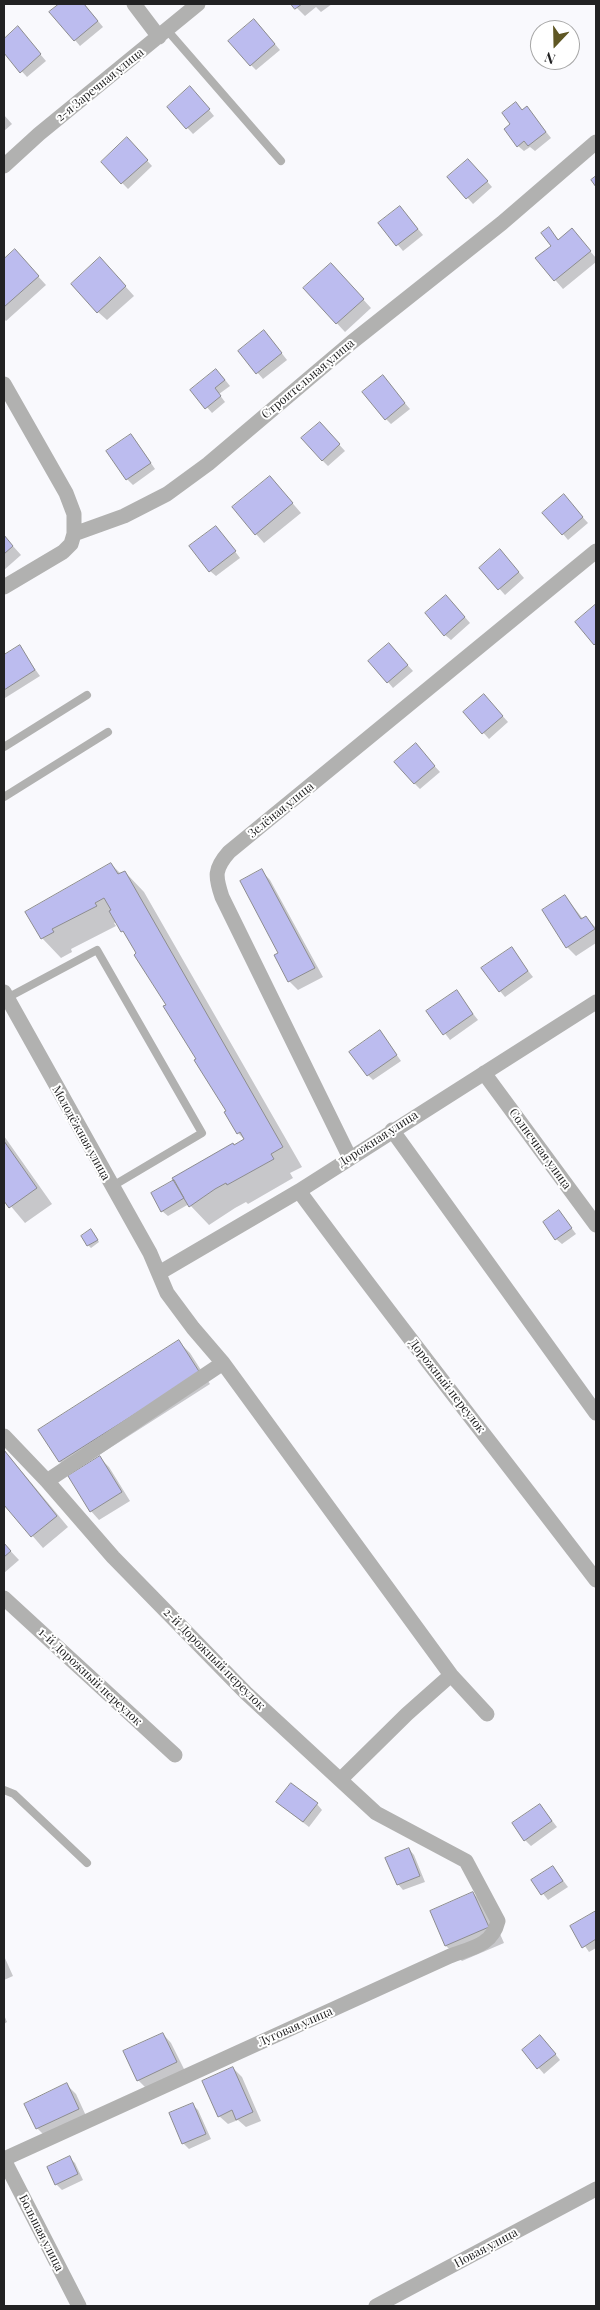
<!DOCTYPE html>
<html>
<head>
<meta charset="utf-8">
<style>
	body { margin:0 }
	#map { position:relative; width:600px; height:2310px; overflow:hidden; background:#f9f9fd; font-family:"Playfair Display",serif }
	canvas { display:block }
	.frame { position:absolute; inset:0; border:5px solid #222223; pointer-events:none }
	.north { position:absolute; left:530px; top:20px; width:50px; height:50px; box-sizing:border-box; background:#fff; border:1px solid #a7a7a7; border-radius:50%; rotate:201deg; font-size:14px; font-weight:700; line-height:20px; text-align:center; color:#222223 }
	.north::after { content:''; display:block; margin:auto; width:18px; height:22px; background:#5f5724; clip-path:polygon(50% 0,100% 100%,50% 72%,0 100%) }
</style>
</head>
<body>
<div id="map">
<canvas width="600" height="2310"></canvas>
<div class="frame"></div>
<div class="north">N</div>
</div>
<script>
const context = document.querySelector('canvas').getContext('2d');
context.lineJoin = 'round';
function fillPath(path, color) { context.fillStyle = color; context.fill(path, 'evenodd'); }
function strokePath(path, color, width, dash) { context.strokeStyle = color; context.lineWidth = width; context.lineCap = dash ? 'butt' : 'round'; context.setLineDash(dash || []); context.stroke(path); }
function label(font, color, halo, rows, align = 'center') {
  context.font = font + ' "Playfair Display",serif'; context.lineWidth = 4; context.setLineDash([]); context.textBaseline = 'middle'; context.strokeStyle = halo; context.fillStyle = color; for (const [text, x, y, turn = 0] of rows) {
    context.save(); context.translate(x, y); context.rotate((+turn || 0) * Math.PI / 180); context.textAlign = isNaN(turn) ? turn : align; if (halo) context.strokeText(text, 0, 0); context.fillText(text, 0, 0); context.restore();
  }
}
fillPath(new Path2D(`
	M61,4H84L103,27L80,46L51,12Z
	M293,4H332L321,12L316,7L305,16Z
	M260,26L280,50L256,70L251,65Z
	M18,28L46,61L27,77L4,52V40Z
	M196,94L214,116L193,134L168,107Z
	M523,111L532,114L551,138L535,151L530,147L524,151L518,146Z
	M4,115L12,124L4,131Z
	M133,145L152,166L128,189L102,162Z
	M474,166L492,187L473,204L449,177Z
	M405,213L423,235L403,251L380,223Z
	M549,229L559,240L572,230L596,258V262L563,289L537,259L552,246Z
	M15,251L46,285L6,321L4,319V260Z
	M109,268L134,296L107,320L98,312Z
	M339,273L371,308L345,332L304,288Z
	M269,337L287,360L263,379L239,351Z
	M222,376L230,386L219,394L225,402L212,413L192,390Z
	M388,383L410,409L391,424L386,419Z
	M325,429L345,451L328,466L322,460Z
	M136,441L155,469L133,485L127,479Z
	M270,477L301,513L264,543L256,534Z
	M569,502L588,523L568,540L563,534Z
	M221,533L240,558L216,576L210,571Z
	M4,536L21,555L4,570Z
	M506,557L524,578L505,595L481,568Z
	M452,602L470,623L451,640L445,635Z
	M19,647L40,676L5,698L4,656Z
	M394,650L413,671L393,688L388,682Z
	M484,695L508,722L489,739L465,712Z
	M421,751L440,772L420,789L414,783Z
	M111,864L121,874L125,872L144,892L302,1167L290,1173L293,1178L248,1204L246,1202L235,1208L209,1225L189,1204L168,1216L162,1211L235,1146L245,1140L238,1133L228,1111L128,938L116,922L114,923L116,926L71,949L72,952L61,958L42,938Z
	M262,871L270,880L323,977L298,990L289,981L275,956L280,953Z
	M565,896L583,919L586,917L596,928V943L576,956L567,947L544,910Z
	M511,949L533,977L505,997L500,991Z
	M456,992L478,1020L450,1040L428,1011Z
	M385,1038L401,1061L373,1080L368,1075Z
	M4,1136L52,1204L25,1223L4,1198Z
	M564,1218L576,1234L562,1244L556,1239Z
	M94,1233L99,1242L91,1248L88,1245Z
	M179,1342L190,1353L210,1384L71,1473L60,1462L40,1430Z
	M4,1450L68,1527L43,1548L4,1503Z
	M100,1458L109,1467L130,1501L99,1520L91,1511Z
	M4,1544L19,1560L4,1573Z
	M317,1804L322,1810L309,1827L283,1807Z
	M540,1805L557,1827L531,1846L525,1840Z
	M409,1849L414,1855L425,1882L403,1890L398,1884Z
	M553,1867L568,1887L548,1900L533,1881Z
	M473,1893L489,1909L504,1943L462,1961L446,1946L431,1911Z
	M596,1912V1948L589,1952L572,1927Z
	M4,1956L13,1976L4,1980Z
	M4,2015L7,2022L4,2024Z
	M163,2034L171,2043L185,2071L147,2089L138,2080Z
	M546,2042L560,2060L544,2074L524,2051Z
	M233,2068L242,2077L261,2121L246,2127L238,2120L228,2124L219,2116Z
	M67,2085L76,2094L87,2118L46,2137L37,2128Z
	M192,2104L198,2110L211,2139L189,2149L183,2143Z
	M69,2157L75,2163L83,2180L62,2190L56,2184L48,2168Z`), '#0003');
const building = new Path2D(`
	M59,4H84L98,21L74,41L49,12Z
	M291,4H302L295,9Z
	M254,19L275,44L250,66L228,41Z
	M18,26L41,54L20,73L4,53V39Z
	M190,86L210,109L186,129L167,107Z
	M516,102L522,110L527,106L546,132L528,146L524,141L517,147L504,129L510,124L502,113Z
	M127,137L148,160L121,184L101,162Z
	M468,159L488,181L466,199L447,177Z
	M596,176V187L591,180Z
	M400,206L418,229L396,246L378,223Z
	M549,227L558,240L572,228L591,251L554,281L535,258L551,246L541,233Z
	M15,249L39,276L4,307V259Z
	M100,257L126,286L97,313L71,284Z
	M331,263L364,299L336,324L303,288Z
	M264,330L282,353L256,374L238,351Z
	M216,369L225,380L215,388L221,396L205,409L190,390Z
	M383,375L405,403L385,420L362,392Z
	M320,422L340,444L322,461L301,438Z
	M131,434L151,463L126,480L106,451Z
	M270,476L293,503L255,535L232,507Z
	M564,494L583,517L562,535L542,513Z
	M216,526L236,551L209,572L189,546Z
	M4,535L13,546L4,554Z
	M500,549L519,572L498,590L479,568Z
	M446,595L465,617L444,636L425,613Z
	M596,604V643L594,645L575,622Z
	M389,643L408,665L387,683L368,661Z
	M20,645L35,670L4,690V655Z
	M484,694L503,716L482,734L463,712Z
	M416,743L435,766L414,784L394,762Z
	M111,863L118,874L125,871L283,1147L271,1154L274,1159L227,1185L226,1183L215,1189L189,1207L172,1178L233,1143L234,1145L244,1139L240,1132L237,1134L224,1112L226,1111L194,1060L196,1059L163,1006L166,1005L134,955L136,953L123,931L121,932L109,911L111,910L104,898L95,903L97,906L52,929L54,932L41,939L25,912Z
	M262,869L315,968L288,982L274,955L278,953L240,881Z
	M565,895L581,919L586,916L595,929L566,948L542,910Z
	M512,947L528,971L499,992L481,968Z
	M457,990L473,1014L443,1035L426,1011Z
	M380,1030L397,1055L367,1076L349,1052Z
	M4,1141L37,1188L9,1208L4,1201Z
	M174,1180L184,1198L161,1212L151,1193Z
	M559,1210L572,1228L555,1240L543,1222Z
	M91,1229L98,1240L87,1246L81,1236Z
	M179,1340L200,1373L59,1462L38,1430Z
	M4,1450L57,1516L31,1537L4,1505Z
	M100,1456L122,1492L90,1512L68,1476Z
	M4,1543L11,1551L4,1557Z
	M291,1783L318,1803L303,1822L276,1802Z
	M540,1804L552,1821L524,1841L512,1823Z
	M409,1848L420,1876L397,1885L385,1858Z
	M553,1866L563,1881L541,1895L531,1880Z
	M473,1892L489,1927L445,1946L430,1911Z
	M596,1911V1939L582,1948L570,1926Z
	M163,2033L177,2062L137,2081L123,2051Z
	M540,2035L556,2054L537,2069L522,2050Z
	M233,2067L253,2112L236,2120L232,2110L218,2117L202,2081Z
	M67,2083L79,2109L36,2129L24,2104Z
	M193,2103L206,2134L182,2144L169,2113Z
	M70,2156L78,2174L55,2185L47,2167Z`);
fillPath(building, '#bcbcef');
strokePath(building, '#8c8c8f', 1);
strokePath(new Path2D(`
	M167,30L281,161
	M4,747L87,695
	M4,797L108,732
	M7,998L97,950L202,1133L111,1187
	M4,1790L14,1794L87,1863`), '#b1b1b0', 8);
strokePath(new Path2D(`
	M134,4L159,37
	M4,166L39,134L198,4
	M4,384L66,493L74,514V534
	M4,587L63,552L71,544L74,534L124,516L167,494L208,464L352,342L502,223L596,142
	M4,992L150,1253L167,1293L193,1328L223,1363L451,1675L487,1714
	M484,1073L596,1225
	M392,1130L596,1413
	M350,1158L222,897C215,876 214,869 229,852L596,551
	M299,1191C395,1322 497,1450 596,1580
	M159,1273L299,1191L596,1002
	M4,1436L47,1481L113,1557L246,1693L376,1813L466,1861L498,1921C492,1946 471,1948 450,1956L4,2159
	M47,1481L223,1363
	M4,1598L175,1755
	M341,1779L407,1714L451,1675
	M4,2160L79,2306
	M376,2306L596,2189`), '#b1b1b0', 15);
label('12px', '#222223', '#fff', [
	["2-я Заречная улица",100,85,-39],
	["Строительная улица",308,379,-40],
	["Зелёная улица",281,810,-39],
	["Молодёжная улица",81,1133,61],
	["Дорожная улица",378,1139,-33],
	["Солнечная улица",540,1149,54],
	["Дорожный переулок",447,1386,52],
	["2-й Дорожный переулок",214,1659,45],
	["1-й Дорожный переулок",90,1677,43],
	["Луговая улица",295,2027,-24],
	["Большая улица",41,2233,63],
	["Новая улица",486,2248,-28]
]);
</script>
</body>
</html>
